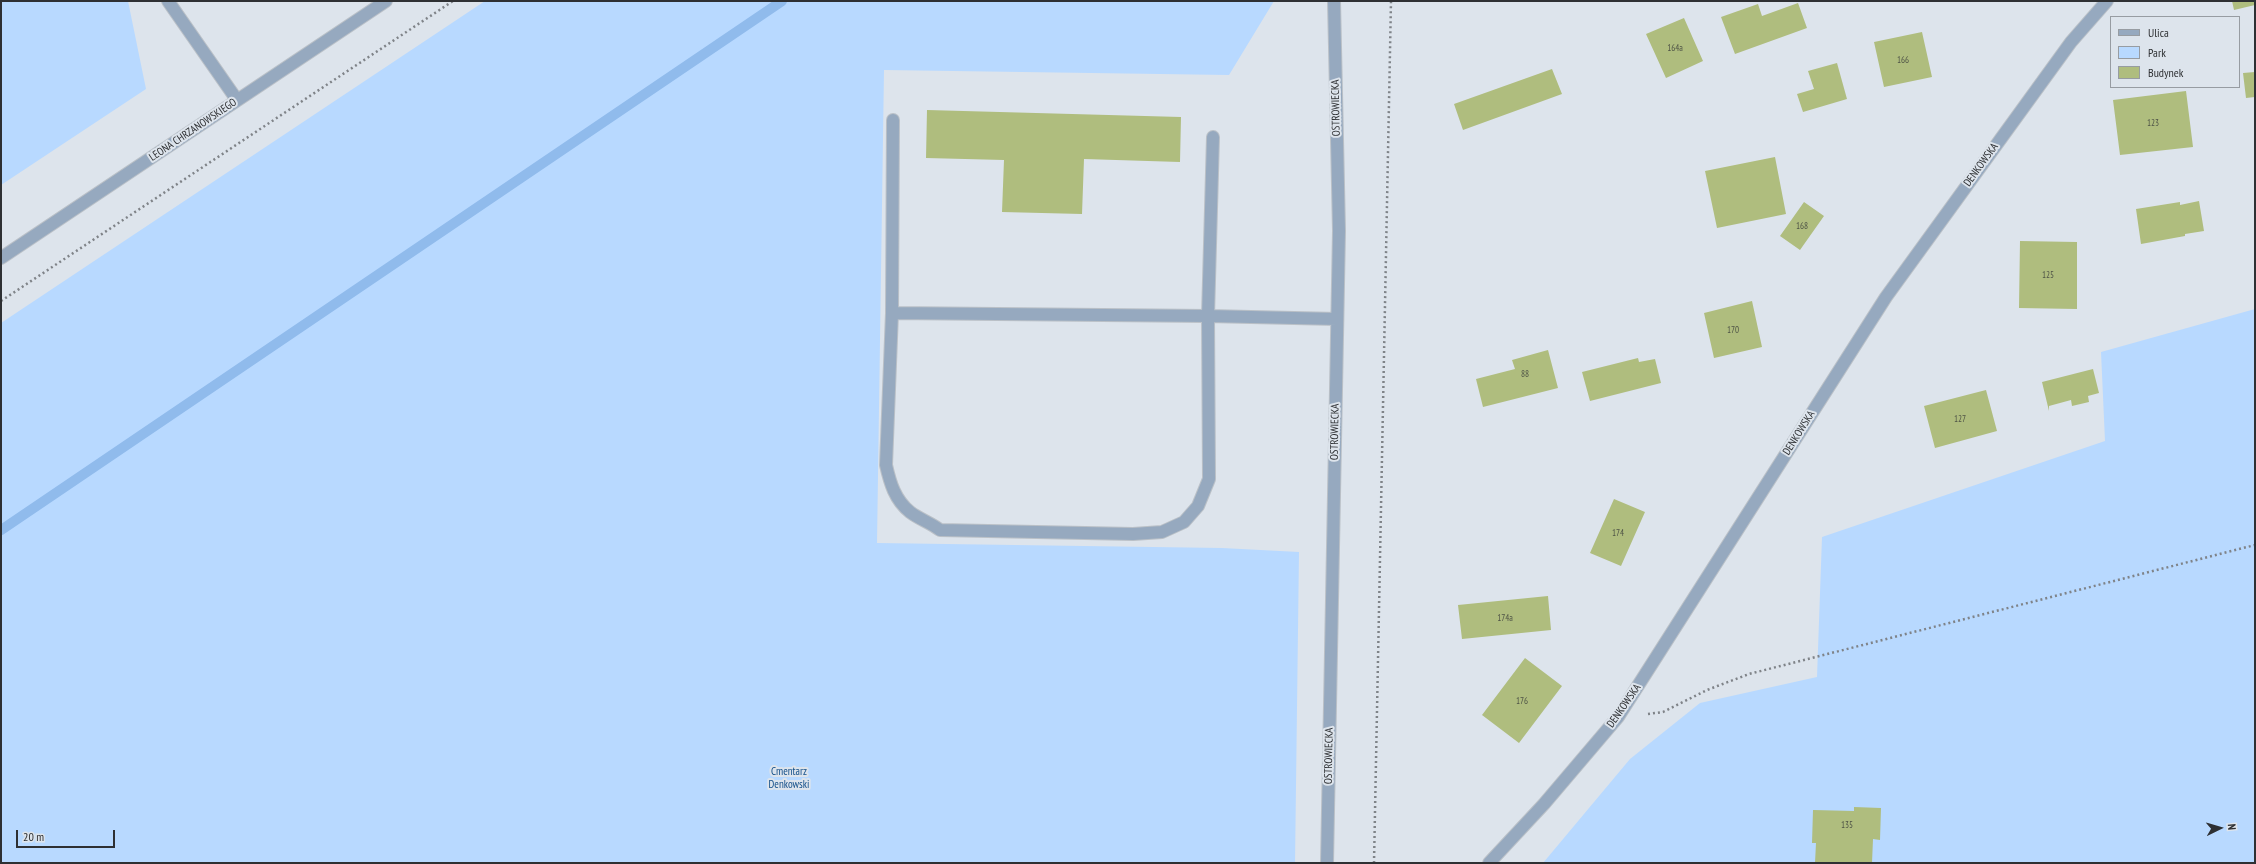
<!DOCTYPE html>
<html>
<head>
<meta charset="utf-8">
<style>
	body { margin:0 }
	#map { position:relative; width:2256px; height:864px; overflow:hidden; background:#dde4ec; font-family:"PT Sans Narrow",sans-serif }
	canvas { display:block }
	.frame { position:absolute; inset:0; border:2px solid #2e3033; pointer-events:none }
	.legend { position:absolute; left:2110px; top:16px; width:130px; height:72px; box-sizing:border-box; background:#dde4ec; border:1px solid #979ca2; margin:0; padding:5px 7px; list-style:none; font-size:12px; color:#2e3033 }
	.legend li { display:flex; align-items:center; gap:8px; height:20px }
	.legend b { width:20px; border:1px solid #979ca2 }
	.north { position:absolute; left:2200px; top:808px; width:40px; height:40px; -webkit-text-stroke:3px #dde4ec; paint-order:stroke; rotate:85deg; font-size:11px; font-weight:700; line-height:16px; text-align:center; color:#2e3033 }
	.north::after { content:''; display:block; margin:auto; width:14px; height:18px; background:#2e3033; clip-path:polygon(50% 0,100% 100%,50% 72%,0 100%) }
	.scale { position:absolute; left:16px; top:830px; width:99px; height:18px; box-sizing:border-box; border:2px solid #2e3033; border-top:0; padding-left:5px; font-size:12px; line-height:14px; white-space:nowrap; color:#2e3033; -webkit-text-stroke:3px #dde4ec; paint-order:stroke }
</style>
</head>
<body>
<div id="map">
<canvas width="2256" height="864"></canvas>
<div class="frame"></div>
<ul class="legend">
<li><b style="height:5px;background:#96a9bf"></b>Ulica</li>
<li><b style="height:11px;background:#b8d9ff"></b>Park</li>
<li><b style="height:11px;background:#afbd7e"></b>Budynek</li>
</ul>
<div class="north">N</div>
<div class="scale">20 m</div>
</div>
<script>
const context = document.querySelector('canvas').getContext('2d');
context.lineJoin = 'round';
function fillPath(path, color) { context.fillStyle = color; context.fill(path, 'evenodd'); }
function strokePath(path, color, width, dash) { context.strokeStyle = color; context.lineWidth = width; context.lineCap = dash ? 'butt' : 'round'; context.setLineDash(dash || []); context.stroke(path); }
function label(font, color, halo, rows, align = 'center') {
  context.font = font + ' "PT Sans Narrow",sans-serif'; context.lineWidth = 4; context.setLineDash([]); context.textBaseline = 'middle'; context.strokeStyle = halo; context.fillStyle = color; for (const [text, x, y, turn = 0] of rows) {
    context.save(); context.translate(x, y); context.rotate((+turn || 0) * Math.PI / 180); context.textAlign = isNaN(turn) ? turn : align; if (halo) context.strokeText(text, 0, 0); context.fillText(text, 0, 0); context.restore();
  }
}
fillPath(new Path2D(`
	M1,1H128L146,89L1,185Z
	M485,1H1274L1229,75L884,70L877,543L1222,548L1299,552L1295,863H1V323Z
	M2255,309V863H1543L1630,759L1700,703L1817,677L1822,537L2105,441L2101,352Z`), '#b8d9ff');
strokePath(new Path2D(`
	M1,530L782,1`), '#90bbec', 10);
fillPath(new Path2D(`
	M2232,1H2255V5L2234,10Z
	M1798,3L1807,28L1735,54L1721,17L1758,4L1762,16Z
	M1684,18L1703,61L1666,78L1646,34Z
	M1922,32L1932,77L1884,87L1874,42Z
	M1837,63L1847,99L1803,112L1797,94L1814,89L1808,71Z
	M1552,69L1562,94L1463,130L1454,104Z
	M2255,72V97L2246,98L2243,73Z
	M2186,91L2193,147L2120,155L2113,100Z
	M927,110L1181,117L1180,162L1084,159L1082,214L1002,212L1004,160L926,158Z
	M1775,157L1786,214L1717,228L1705,171Z
	M2199,201L2204,231L2185,234V236L2141,244L2136,209L2180,202V205Z
	M1804,202L1824,216L1800,250L1780,236Z
	M2020,241L2077,242V309L2019,308Z
	M1752,301L1762,347L1714,358L1704,313Z
	M1548,350L1558,388L1483,407L1476,379L1515,369L1512,360Z
	M1638,358L1639,362L1655,359L1661,383L1590,401L1582,372Z
	M2093,369L2099,393L2088,396L2089,402L2072,406L2071,400L2049,406V411L2042,382Z
	M1986,390L1997,431L1935,448L1924,406Z
	M1614,499L1645,512L1621,566L1590,553Z
	M1548,596L1551,630L1462,639L1458,605Z
	M1525,658L1562,686L1519,743L1482,715Z
	M1854,807L1881,808L1880,840L1873,839L1872,863H1815L1816,843H1812L1813,810L1854,811Z`), '#afbd7e');
const minor = new Path2D(`
	M168,1L237,100
	M893,120L892,313L1208,316L1337,319
	M1,258L386,1
	M892,313L886,465C890,483 895,500 910,512C919,519 931,523 940,530L1133,534L1162,532L1184,522L1198,506L1209,479L1208,316L1213,137
	M1327,863L1339,231L1334,1
	M1489,863L1544,804L1618,717L1886,297L2071,42L2107,1`);
strokePath(minor, '#bac0c7', 14);
strokePath(new Path2D(`
	M1,301L453,1
	M1648,714L1663,712L1707,690L1749,674L2255,545
	M1374,863L1391,1`), '#7f8388', 2.5, [2, 3]);
strokePath(minor, '#96a9bf', 12);
label('9px', '#4e5346', null, [
	["164a",1675,48],
	["166",1903,60],
	["123",2153,123],
	["168",1802,226],
	["125",2048,275],
	["170",1733,330],
	["88",1525,374],
	["127",1960,419],
	["174",1618,533],
	["174a",1505,618],
	["176",1522,701],
	["135",1847,825]
]);
label('11px', '#2e3033', '#dde4ec', [
	["OSTROWIECKA",1336,108,-91],
	["LEONA CHRZANOWSKIEGO",193,130,-34],
	["DENKOWSKA",1981,165,-54],
	["OSTROWIECKA",1335,432,-89],
	["DENKOWSKA",1799,433,-58],
	["DENKOWSKA",1624,706,-55],
	["OSTROWIECKA",1329,756,-89]
]);
label('11px', '#114e89', '#dde4ec', [
	["Cmentarz",789,772],
	["Denkowski",789,785]
]);
</script>
</body>
</html>
